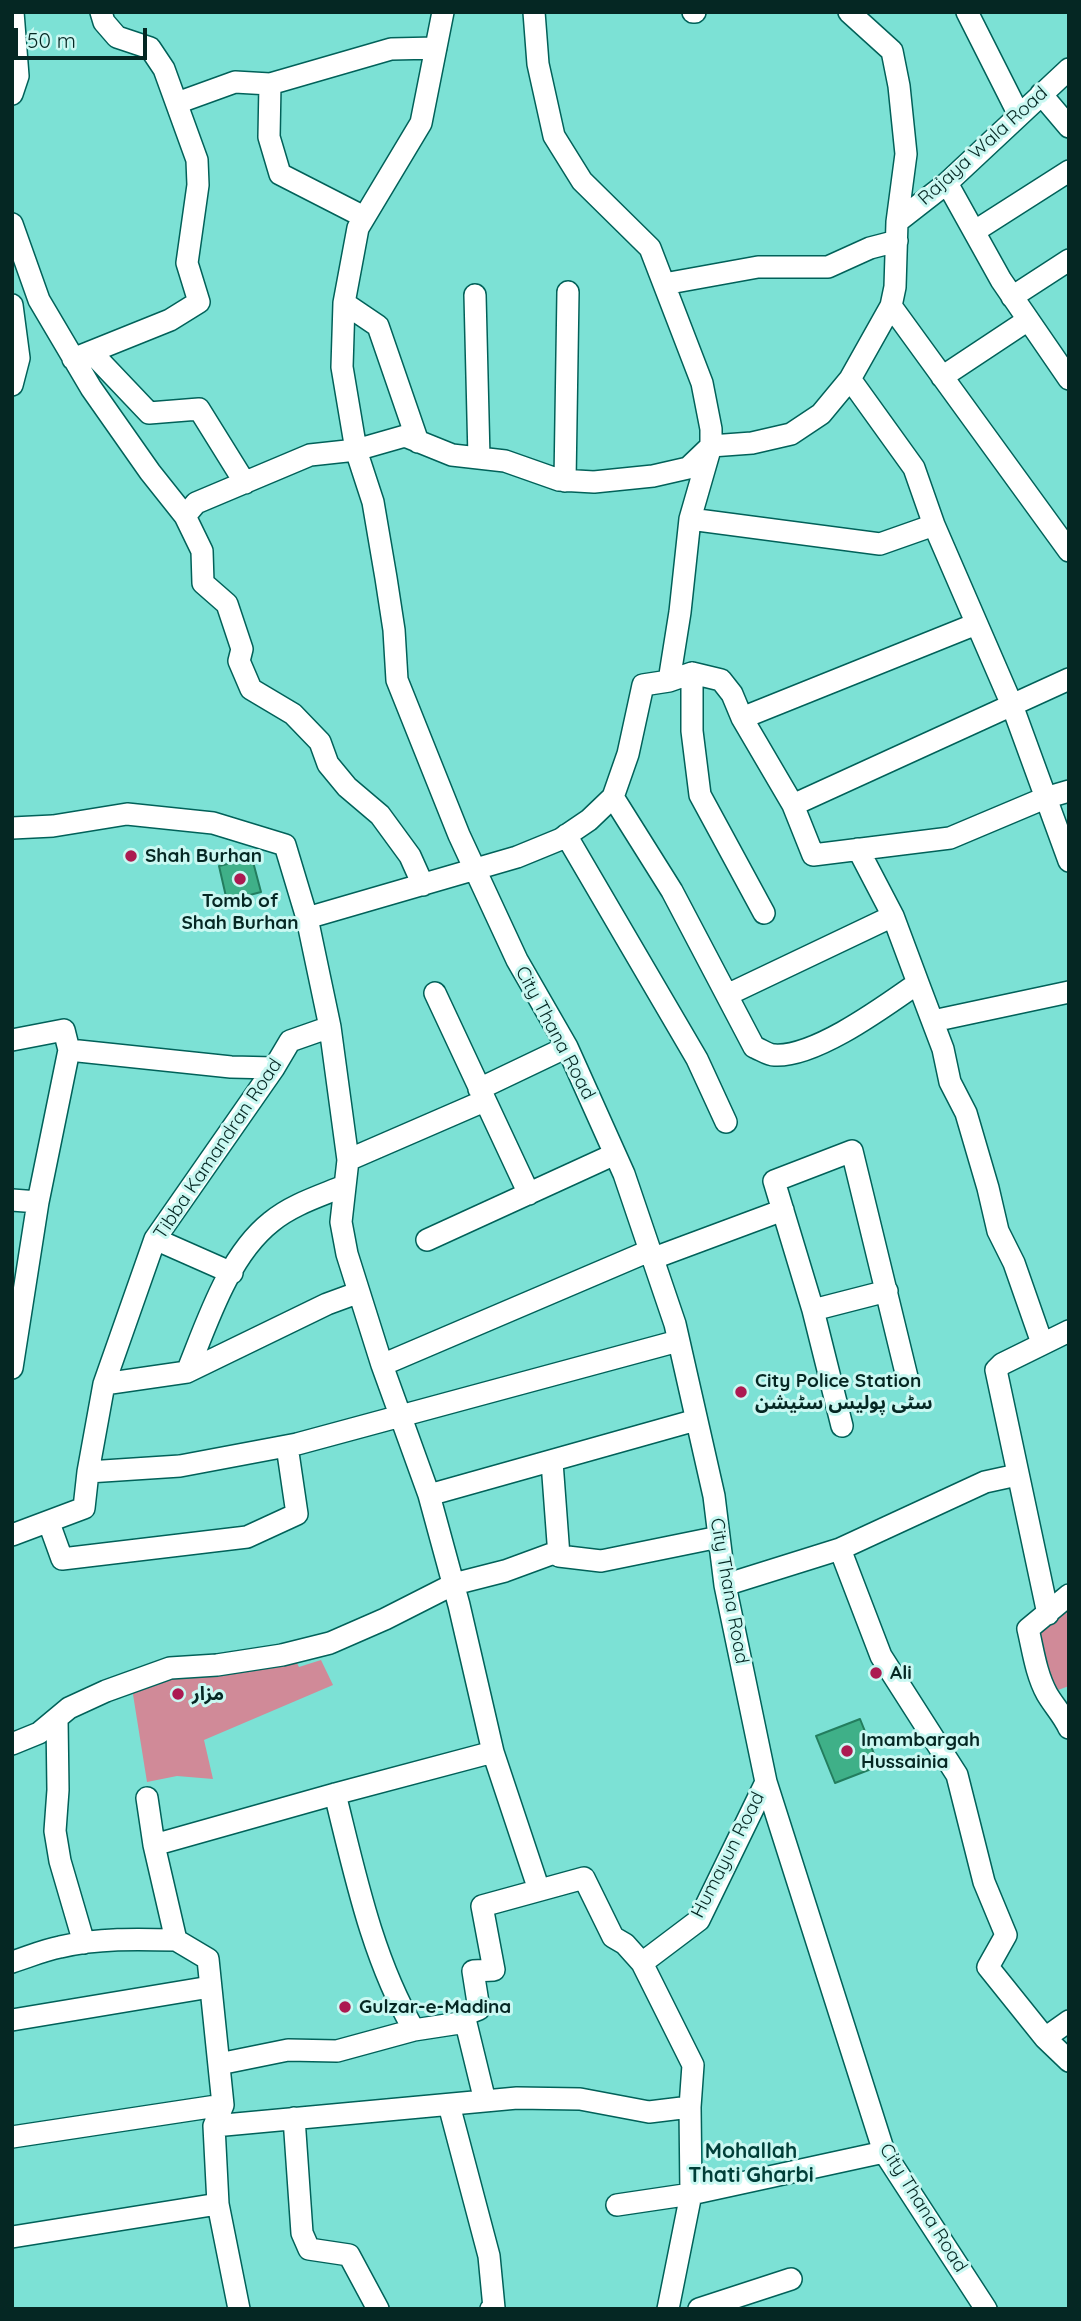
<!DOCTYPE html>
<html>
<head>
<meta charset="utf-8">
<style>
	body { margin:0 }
	#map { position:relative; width:1081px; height:2321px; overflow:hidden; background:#7ce1d5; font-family:Quicksand,sans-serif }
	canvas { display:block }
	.frame { position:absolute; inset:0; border:14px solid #052723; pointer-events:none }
	.scale { position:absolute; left:14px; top:28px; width:133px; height:32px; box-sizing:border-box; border:4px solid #052723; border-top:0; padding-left:9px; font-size:21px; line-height:24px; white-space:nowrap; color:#052723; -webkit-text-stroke:5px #caf8f2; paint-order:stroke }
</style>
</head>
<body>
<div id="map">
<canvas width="1081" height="2321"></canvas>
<div class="frame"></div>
<div class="scale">50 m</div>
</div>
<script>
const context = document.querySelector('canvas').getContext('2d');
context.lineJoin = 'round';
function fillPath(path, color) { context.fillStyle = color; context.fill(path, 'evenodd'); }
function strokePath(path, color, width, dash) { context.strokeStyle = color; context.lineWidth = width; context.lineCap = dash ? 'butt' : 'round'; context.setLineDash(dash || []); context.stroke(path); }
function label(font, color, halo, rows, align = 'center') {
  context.font = font + ' Quicksand,"Noto Sans Arabic",sans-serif'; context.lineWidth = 6; context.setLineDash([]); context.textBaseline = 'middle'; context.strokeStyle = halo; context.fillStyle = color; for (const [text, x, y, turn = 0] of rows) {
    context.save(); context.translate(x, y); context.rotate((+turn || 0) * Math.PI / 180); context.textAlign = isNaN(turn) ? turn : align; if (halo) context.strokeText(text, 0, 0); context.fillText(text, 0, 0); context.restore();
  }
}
fillPath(new Path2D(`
	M1069,1595V1686L1047,1694L1028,1629Z
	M292,1653L299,1667L321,1660L333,1685L204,1740L213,1779L177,1776L147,1782L131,1682Z`), '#d08a98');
const building = new Path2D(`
	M252,858L261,892L227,901L219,866Z
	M860,1719L879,1766L835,1783L816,1736Z`);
fillPath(building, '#3fb088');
strokePath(building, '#237d5e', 2);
const minor = new Path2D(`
	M443,12L421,123L358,228L344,303L342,367L356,450L373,502L386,578L394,630L397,680L459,835L517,960L567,1047L624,1174L675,1324L714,1496L725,1585L766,1782L884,2152L986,2309
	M693,12H695
	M967,12L1019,115
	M270,84L269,137L280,174L364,217
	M12,94L18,76L13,12
	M1041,94L1069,127
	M177,103L235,82L270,84L391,49L436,48
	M947,183L1001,280L1069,379
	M897,222L947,183L1069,69
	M12,224L39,300L91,388L150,472L185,516L196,503L310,455L356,450L405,436L452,455L505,461L559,480L594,482L653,476L688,468L711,446L752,443L791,434L821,414L850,379L891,306L895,287L897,222L906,154L899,86L892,51L849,12
	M975,231L1069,171
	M664,284L758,267H828L870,248L897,241
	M475,295L479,458
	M1012,297L1069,260
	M344,303L378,326L418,442
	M12,305L19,358L12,385
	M891,306L1069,551
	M91,352L149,413L199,409L245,483
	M73,359L170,320L199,302L187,263L198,185L197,160L164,69L150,48L117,37L104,22L101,12
	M942,377L1028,320
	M850,379L914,468L934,525L1012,705L1069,861
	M565,481L568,292
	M185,516L202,551L203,583L227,604L242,649L239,661L251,689L293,714L320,742L328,764L347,787L380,815L410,856L423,885
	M690,519L880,544L934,525
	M692,673V731L700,795L764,913
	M669,681L692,673L721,680L732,694L742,718L793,805L813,855L950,838L1045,798L1069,791
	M742,718L976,624
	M613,797L672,891L754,1047C760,1049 768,1055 774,1055C815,1058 885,1006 918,983L893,916L858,849
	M793,805L1069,679
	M12,828L53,826L127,814L213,823L285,845L307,918L330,1027L348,1160L341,1222L347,1254L382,1365L429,1495L459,1605L493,1752L539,1890
	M566,835L697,1059L726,1122
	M307,918L517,857L561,839L589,820L613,797L628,754L643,685L669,681L680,612L690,519L711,446V429L702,383L650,248L582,181L554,136L538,64L534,12
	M918,983L943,1049L950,1082L966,1113L988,1188L998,1231L1014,1263L1042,1343
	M435,993L529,1194
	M727,995L893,916
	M933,1021L1069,992
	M12,1040L64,1030L69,1050L231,1067L274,1068
	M479,1089L567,1047
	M348,1160L484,1101
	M12,1200L38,1202
	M155,1239L232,1273
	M427,1240L615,1154
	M654,1258L783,1210
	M813,1310L887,1291
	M382,1365L649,1251
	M12,1368L38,1202L69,1050
	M187,1372C207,1323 228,1256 271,1222C291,1205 320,1196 344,1186
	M104,1384L187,1372L327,1304L357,1293
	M842,1426L813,1310L774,1181L852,1151L907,1377
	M552,1462L559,1556
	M88,1472L180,1466L297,1444L678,1341
	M429,1495L696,1420
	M49,1523L62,1559L247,1537L297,1514L287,1446
	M12,1535L84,1508L88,1472L104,1384L155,1239L274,1068L290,1041L330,1027
	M840,1549L881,1656L957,1775L984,1882L1006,1935L988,1967L1045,2038L1069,2061
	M725,1585L840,1549L985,1482L1017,1475
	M1069,1595L1028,1629C1033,1650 1036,1674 1047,1694C1054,1706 1063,1715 1069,1728
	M1048,1614L996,1370L1002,1364L1069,1331
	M57,1719L58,1790L55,1831L60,1861L84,1943
	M12,1744L39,1733L69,1708L106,1691L170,1668L217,1665L282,1655L330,1643L385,1619L454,1584L505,1571L554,1553L559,1556L601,1561L719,1537
	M335,1794C355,1874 372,1958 414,2030
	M147,1798L154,1845L176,1940L208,1959L223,2105L214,2126L218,2204L239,2309
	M154,1845L335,1794L493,1752
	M12,1962C28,1957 44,1950 60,1947C98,1938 137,1939 176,1940
	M12,2020L210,1987
	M1045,2038L1069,2021
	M219,2064L288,2050L337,2051L414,2030L466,2022
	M485,2101L464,2015L479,2009L473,1971L494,1970L482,1906L584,1878L613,1937L625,1944L642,1963
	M449,2105L489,2256L494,2308L491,2309
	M294,2118L302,2233L309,2249L349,2255L378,2309
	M214,2126L517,2098L580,2099L649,2112L690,2107
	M12,2137L223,2105
	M617,2205L691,2194L884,2152
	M12,2237L218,2204
	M668,2309L691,2194L690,2107L693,2065L642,1963L699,1920L766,1782
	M699,2309L791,2279`);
strokePath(minor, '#016159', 24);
strokePath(minor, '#fff', 21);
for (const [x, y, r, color] of [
	[131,856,7,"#ac1a51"],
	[240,879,7,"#ac1a51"],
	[741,1392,7,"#ac1a51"],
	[876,1673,7,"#ac1a51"],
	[178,1694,7,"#ac1a51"],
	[847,1751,7,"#ac1a51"],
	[345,2007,7,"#ac1a51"]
]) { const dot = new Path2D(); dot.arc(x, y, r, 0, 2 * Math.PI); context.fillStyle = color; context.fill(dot); strokePath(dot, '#caf8f2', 2.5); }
label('19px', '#052723', '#caf8f2', [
	["Rajaya Wala Road",983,146,-42],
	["City Thana Road",555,1033,62],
	["Tibba Kamandran Road",218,1149,-56],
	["City Thana Road",729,1591,80],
	["Humayun Road",728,1855,-63],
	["City Thana Road",923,2208,58]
]);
label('bold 19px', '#052723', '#caf8f2', [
	["Shah Burhan",145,856],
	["Tomb of",240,901,"center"],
	["Shah Burhan",240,923,"center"],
	["City Police Station",755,1381],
	["سٹی پولیس سٹیشن",755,1403],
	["Ali",890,1673],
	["مزار",192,1694],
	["Imambargah",861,1740],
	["Hussainia",861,1762],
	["Gulzar-e-Madina",359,2007]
], 'left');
label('bold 21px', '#003e38', '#caf8f2', [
	["Mohallah",751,2152],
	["Thati Gharbi",751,2176]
]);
</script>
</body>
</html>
